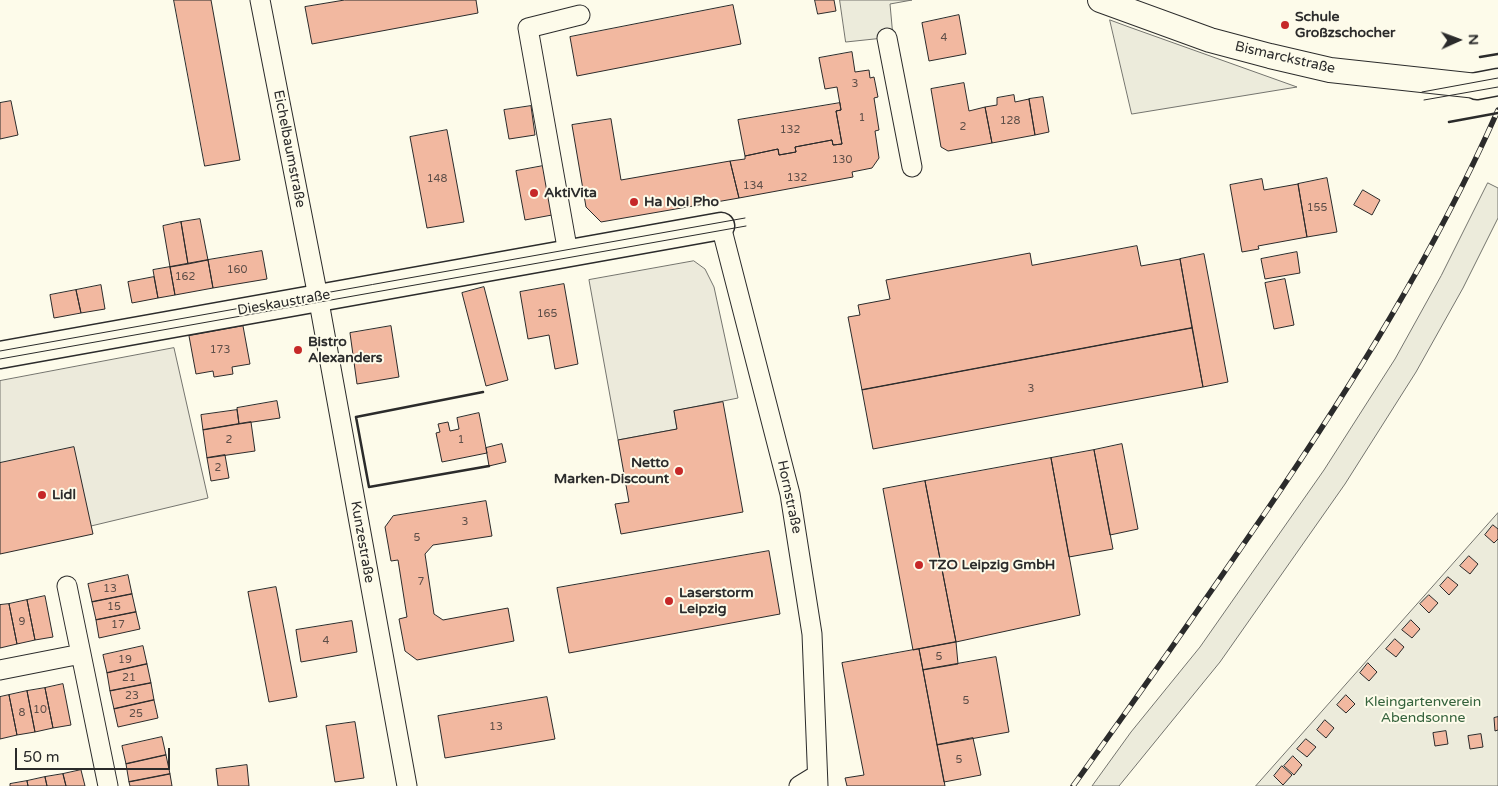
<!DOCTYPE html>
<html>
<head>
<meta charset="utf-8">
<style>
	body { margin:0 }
	#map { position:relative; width:1498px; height:786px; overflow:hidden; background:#fdfbea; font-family:"Varela Round",sans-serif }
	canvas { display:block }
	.north { position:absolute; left:1433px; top:15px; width:50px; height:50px; -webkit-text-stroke:4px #fdfbea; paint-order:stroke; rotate:88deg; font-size:14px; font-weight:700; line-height:20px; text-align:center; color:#2b2b2b }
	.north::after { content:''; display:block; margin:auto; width:18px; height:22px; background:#2b2b2b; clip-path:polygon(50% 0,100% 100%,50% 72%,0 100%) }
	.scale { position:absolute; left:15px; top:748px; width:155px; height:22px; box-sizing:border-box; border:2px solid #2b2b2b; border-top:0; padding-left:6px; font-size:15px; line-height:18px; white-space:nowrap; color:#2b2b2b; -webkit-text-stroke:4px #fdfbea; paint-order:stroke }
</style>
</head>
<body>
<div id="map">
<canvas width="1498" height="786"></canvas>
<div class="north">N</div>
<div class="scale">50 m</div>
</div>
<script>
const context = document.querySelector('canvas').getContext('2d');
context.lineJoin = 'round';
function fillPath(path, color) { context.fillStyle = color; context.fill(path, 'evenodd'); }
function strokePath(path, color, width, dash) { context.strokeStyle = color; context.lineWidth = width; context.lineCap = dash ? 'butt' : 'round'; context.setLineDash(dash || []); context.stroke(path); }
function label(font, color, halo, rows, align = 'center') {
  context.font = font + ' "Varela Round",sans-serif'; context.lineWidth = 4; context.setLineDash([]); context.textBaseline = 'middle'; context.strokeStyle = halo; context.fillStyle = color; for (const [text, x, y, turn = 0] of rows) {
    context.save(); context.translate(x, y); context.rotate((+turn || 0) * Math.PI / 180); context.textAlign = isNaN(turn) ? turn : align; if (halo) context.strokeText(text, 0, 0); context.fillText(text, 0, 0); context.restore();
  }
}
const green = new Path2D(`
	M840,0H912L890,4L893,37L846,42Z
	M1110,20L1129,27L1297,87L1132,114Z
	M1488,183L1498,188V218L1463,288L1416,372L1345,484L1220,662L1119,786H1092L1131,732L1200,647L1324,470L1395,359L1441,276Z
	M1498,513V786H1256Z`);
fillPath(green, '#ecebdb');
strokePath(green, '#74746e', 1);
const parking = new Path2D(`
	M694,261L705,269L714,287L738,398L674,411L677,429L618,440L589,280Z
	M174,348L208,498L91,526L0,463V381Z`);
fillPath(parking, '#eceadb');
strokePath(parking, '#74746e', 1);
const building = new Path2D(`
	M174,0H211L240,160L205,166Z
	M345,0H476L478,13L312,44L305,7Z
	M815,0H834L836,11L818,14Z
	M733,5L741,44L577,76L570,37Z
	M959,15L966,54L929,61L922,23Z
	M852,52L855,72L869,70L870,78L874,77L878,97L874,98L879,130L875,131L879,158L872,168L852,172L853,177L739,198L730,161L745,159V156L778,149L779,155L796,152L795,147L832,140L833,145L842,144L836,111L841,110L837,87L825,89L819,58Z
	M964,83L969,111L985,107L992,143L948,151L941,147L931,89Z
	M1014,95L1015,102L1029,99L1035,135L992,143L985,107L997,105V98Z
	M1043,97L1049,132L1035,135L1029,99Z
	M11,101L18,135L0,139V103Z
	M840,103L841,110L836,111L842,144L833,145L832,140L795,147L796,152L779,155L778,149L745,156L738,120Z
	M531,106L535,135L509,139L504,110Z
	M611,119L621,180L730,161L739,198L601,222L586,207L572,125Z
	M447,130L464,222L427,228L410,137Z
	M543,166L552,215L525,220L516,171Z
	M1327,178L1337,232L1307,237L1298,184Z
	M1262,179L1264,190L1298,184L1307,237L1258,246L1259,249L1242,252L1230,185Z
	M1363,190L1380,200L1372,215L1354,205Z
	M200,219L208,260L188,264L181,222Z
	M181,222L188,264L170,267L163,226Z
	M1137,246L1141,266L1180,259L1192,328L862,390L848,317L860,315L858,305L890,299L886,280L1030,253L1032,265Z
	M262,251L267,279L213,288L208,260Z
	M1297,252L1300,273L1265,279L1261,259Z
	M1204,254L1228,382L1203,387L1180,259Z
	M208,260L213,288L175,295L170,267Z
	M170,267L175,295L158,298L153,270Z
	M154,277L158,298L132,303L128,282Z
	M1285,279L1294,325L1274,329L1265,283Z
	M564,284L578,364L555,369L549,335L528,339L520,292Z
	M101,285L105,309L81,313L76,290Z
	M484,287L508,380L486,386L462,293Z
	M76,290L81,313L54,318L50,295Z
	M243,326L250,364L232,367L233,374L214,377L213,371L196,374L189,336Z
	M391,326L399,377L357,384L350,333Z
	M1192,328L1203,387L873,449L862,390Z
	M277,401L280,418L239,424L237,408Z
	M723,402L743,512L621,534L615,504L629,502L618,440L677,429L674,411Z
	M237,410L239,424L203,430L201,415Z
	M479,413L487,453L442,462L436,433L440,432L438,424L448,422L450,431L459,429L457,418Z
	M251,422L255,451L207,458L203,430Z
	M502,444L506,462L489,466L486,448Z
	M1122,444L1138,529L1110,535L1094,450Z
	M74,447L93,534L0,554V463Z
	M1094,450L1113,549L1069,557L1051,458Z
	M225,455L229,478L211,481L207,458Z
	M1051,458L1080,615L956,642L925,481Z
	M925,481L956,642L913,650L883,489Z
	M486,501L492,536L433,545L425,554L434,614L443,620L508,608L514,641L417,660L405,651L399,619L407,617L398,560L391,561L385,527L393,516Z
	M1493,525L1498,529V539L1494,543L1485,535Z
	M769,551L780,614L569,653L557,588Z
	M1469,556L1478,564L1470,574L1460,566Z
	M128,575L132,594L92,602L88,584Z
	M1448,577L1458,585L1449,595L1440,586Z
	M276,587L297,697L269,702L248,592Z
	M132,594L136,612L96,620L92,602Z
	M1429,595L1438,603L1429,613L1420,604Z
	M45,596L53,637L35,640L27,600Z
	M27,600L35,640L17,644L9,604Z
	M9,604L17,644L0,648V605Z
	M136,612L140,629L99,638L96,620Z
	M1411,620L1420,629L1412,638L1402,630Z
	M352,621L357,652L301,662L296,630Z
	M1395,639L1404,647L1396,657L1386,649Z
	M956,642L958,664L923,670L919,649Z
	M143,646L147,664L107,673L103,655Z
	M919,649L945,786H847L845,778L864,775L842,663Z
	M996,657L1009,732L937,745L923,670Z
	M1368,663L1377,672L1369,681L1360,673Z
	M147,664L151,683L110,691L107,673Z
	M151,683L154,700L114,709L110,691Z
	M63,684L71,725L53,728L45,688Z
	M45,688L53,728L35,732L27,691Z
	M27,691L35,732L17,735L9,695Z
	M9,695L17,735L0,739V697Z
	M1346,695L1355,704L1346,713L1337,705Z
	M547,697L555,739L445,758L438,716Z
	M154,700L158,718L118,727L114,709Z
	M1498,717V730L1495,731L1494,718Z
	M1325,720L1334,728L1326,738L1317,730Z
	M355,722L364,778L335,782L326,726Z
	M1446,731L1448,744L1435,746L1433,733Z
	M1481,734L1483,747L1470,749L1468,736Z
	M162,737L166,755L126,764L122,746Z
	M973,738L981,775L944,782L937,745Z
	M1306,739L1316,747L1307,757L1297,749Z
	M166,755L170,774L129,782L126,764Z
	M1293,756L1302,765L1294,775L1284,766Z
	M247,765L249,786H218L216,769Z
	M1282,766L1292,775L1283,785L1274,776Z
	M81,770L85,786H66L63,774Z
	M63,774L66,786H47L45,777Z
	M170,774L172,786H130L129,782Z
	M45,777L47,786H28L27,781Z
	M27,781L28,786H10V784Z`);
fillPath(building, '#f2b8a0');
strokePath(building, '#2b2b2b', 1);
const minor = new Path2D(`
	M260,0L319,302L407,786
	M887,38L912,167
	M721,226L790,494L812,634L818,786
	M568,253L528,28L580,15
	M67,586L81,654
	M0,670L81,654L108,786
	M799,786L817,775`);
const tertiary = new Path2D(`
	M1100,0L1210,40L1270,56L1330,70L1477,86`);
const secondary = new Path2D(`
	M1477,86L1498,82
	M0,355L721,226`);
strokePath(minor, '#2b2b2b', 21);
strokePath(tertiary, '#2b2b2b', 26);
strokePath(secondary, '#2b2b2b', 29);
strokePath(minor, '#fdfbea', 19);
strokePath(tertiary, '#fdfbea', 24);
strokePath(secondary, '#fdfbea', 26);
strokePath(new Path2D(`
	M1422,92L1498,78
	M1424,100L1498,87
	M0,351L745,218
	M0,359L746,226`), '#2b2b2b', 1);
const rail = new Path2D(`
	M1073,786C1138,696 1202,605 1265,513C1352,385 1435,253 1498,110`);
strokePath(rail, '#2b2b2b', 5.5);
strokePath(rail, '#fdfbea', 4, [11]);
strokePath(new Path2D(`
	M1480,57L1498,54
	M1449,122L1498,113
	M483,392L356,417L369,487L489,466`), '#2b2b2b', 2.5);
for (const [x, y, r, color] of [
	[1285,25,5,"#c62828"],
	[534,193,5,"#c62828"],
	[634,202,5,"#c62828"],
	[298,350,5,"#c62828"],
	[679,471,5,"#c62828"],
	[42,495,5,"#c62828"],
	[919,565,5,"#c62828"],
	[669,601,5,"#c62828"]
]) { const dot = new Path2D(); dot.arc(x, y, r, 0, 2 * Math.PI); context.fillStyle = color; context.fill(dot); strokePath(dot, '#fdfbea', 2); }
label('11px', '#5d4e48', null, [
	["4",944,38],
	["3",855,84],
	["1",862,118],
	["128",1010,121],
	["2",963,127],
	["132",790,130],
	["130",842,160],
	["132",797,178],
	["148",437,179],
	["134",753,186],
	["155",1317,208],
	["160",237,270],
	["162",185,277],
	["165",547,314],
	["173",220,350],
	["3",1031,389],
	["2",229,440],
	["1",461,440],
	["2",218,468],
	["3",465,522],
	["5",417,538],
	["7",421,582],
	["13",110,589],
	["15",114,607],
	["9",22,622],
	["17",118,625],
	["4",326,641],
	["5",939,657],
	["19",125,660],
	["21",129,678],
	["23",132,696],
	["5",966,701],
	["10",40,710],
	["8",22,713],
	["25",136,714],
	["13",496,727],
	["5",959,760]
]);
label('bold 14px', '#2b2b2b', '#fdfbea', [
	["Schule",1295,17],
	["Großzschocher",1295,33],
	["AktiVita",544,193],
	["Ha Noi Pho",644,202],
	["Bistro",308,342],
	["Alexanders",308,358],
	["Netto",669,463,"right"],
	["Marken-Discount",669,479,"right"],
	["Lidl",52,495],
	["TZO Leipzig GmbH",929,565],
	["Laserstorm",679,593],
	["Leipzig",679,609]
], 'left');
label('14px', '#2b2b2b', '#fdfbea', [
	["Bismarckstraße",1285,58,13],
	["Eichelbaumstraße",289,149,79],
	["Dieskaustraße",284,303,-10],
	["Hornstraße",789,497,78],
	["Kunzestraße",362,542,80]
]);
label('14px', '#34623c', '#fdfbea', [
	["Kleingartenverein",1423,702],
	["Abendsonne",1423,718]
]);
</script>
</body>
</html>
